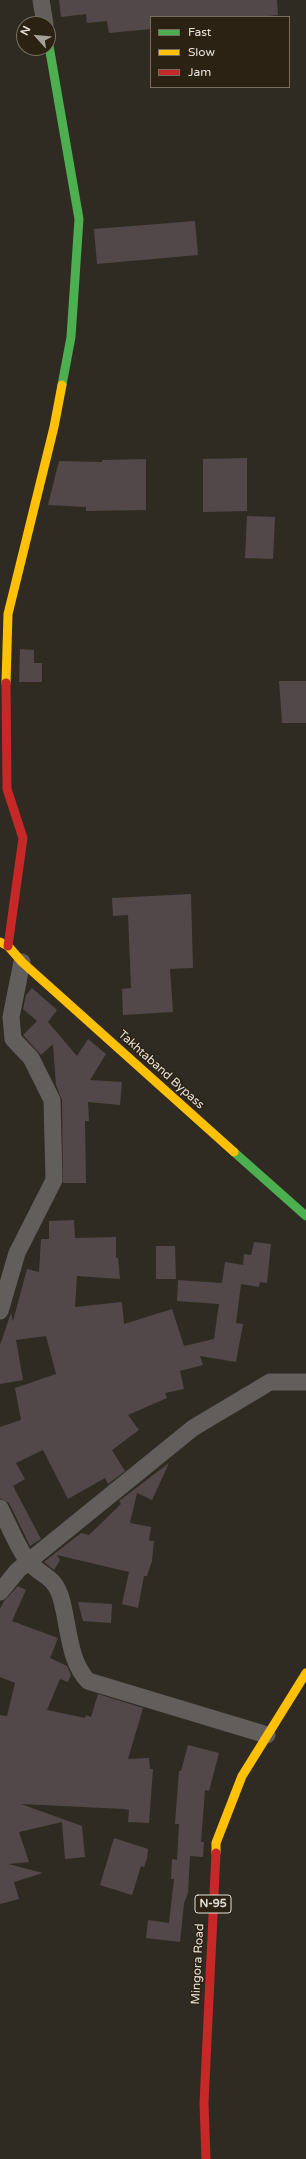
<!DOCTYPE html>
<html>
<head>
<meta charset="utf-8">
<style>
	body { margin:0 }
	#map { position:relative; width:306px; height:2159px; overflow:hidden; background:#2f2b23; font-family:"Varela Round",sans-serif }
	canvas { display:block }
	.legend { position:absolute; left:150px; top:16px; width:140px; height:72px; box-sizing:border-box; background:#2b2213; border:1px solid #766e61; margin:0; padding:5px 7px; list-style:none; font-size:12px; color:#e6e0d7 }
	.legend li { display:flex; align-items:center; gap:8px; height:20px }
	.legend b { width:20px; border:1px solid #766e61 }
	.north { position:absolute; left:16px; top:16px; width:40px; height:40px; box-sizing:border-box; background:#2b2213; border:1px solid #766e61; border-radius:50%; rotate:297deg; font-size:11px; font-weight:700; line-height:16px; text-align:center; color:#e6e0d7 }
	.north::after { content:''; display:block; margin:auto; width:14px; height:18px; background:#a6a198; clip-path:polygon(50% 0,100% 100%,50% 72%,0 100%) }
</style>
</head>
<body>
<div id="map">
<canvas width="306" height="2159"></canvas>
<ul class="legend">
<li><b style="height:5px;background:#4caf50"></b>Fast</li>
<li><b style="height:5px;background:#ffc107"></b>Slow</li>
<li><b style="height:5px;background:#c62828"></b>Jam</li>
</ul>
<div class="north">N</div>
</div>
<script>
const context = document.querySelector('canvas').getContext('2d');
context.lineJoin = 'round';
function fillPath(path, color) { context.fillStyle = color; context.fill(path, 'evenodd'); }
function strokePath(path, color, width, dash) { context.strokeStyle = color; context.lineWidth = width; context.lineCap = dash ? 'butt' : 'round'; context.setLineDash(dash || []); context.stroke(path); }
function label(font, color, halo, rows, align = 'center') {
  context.font = font + ' "Varela Round",sans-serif'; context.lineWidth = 3; context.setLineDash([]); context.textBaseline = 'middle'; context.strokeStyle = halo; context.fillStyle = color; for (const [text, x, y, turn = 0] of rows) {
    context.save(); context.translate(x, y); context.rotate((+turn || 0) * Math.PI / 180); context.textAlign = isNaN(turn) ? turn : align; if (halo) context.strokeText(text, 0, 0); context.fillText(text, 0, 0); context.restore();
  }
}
fillPath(new Path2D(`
	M59,0H277L278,15L259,17H151V29L109,33L107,21L87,23L86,14L61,17Z
	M195,221L198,255L97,264L94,229Z
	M247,458V511L203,512V459Z
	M146,459V510L86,511V507L48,505L59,461L102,462V460Z
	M247,516L275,517L273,559L245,558Z
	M20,649L34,650V663H42V682H19Z
	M279,681H306V723H282Z
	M191,894L193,968L170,969L173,1012L123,1015L122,989L131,988L128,915L113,916L112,898Z
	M32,988L57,1010L48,1022L77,1056L88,1039L106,1054L90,1080L122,1082L120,1105L88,1102L89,1121H85L86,1183H63L62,1100L56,1085L53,1044L41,1055L23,1035L37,1021L23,1009L26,995Z
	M74,1220L75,1238L116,1237V1258H118L120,1279L77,1276L75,1307L122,1302L124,1324L172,1309L184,1346L214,1339L219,1304L177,1301L178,1280L222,1283L225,1262L243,1265L244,1254L251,1255L254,1242L271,1244L267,1283L260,1282L259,1287L241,1284L236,1323L243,1324L236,1362L200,1356L203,1365L180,1371L184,1389L165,1393L167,1398L128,1415L139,1430L112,1450L125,1471L108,1484L105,1478L68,1499L43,1450L16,1463L25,1479L13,1486L41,1539L30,1546L9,1503L0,1498V1427L21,1420L15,1388L56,1374L46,1336L16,1340L23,1380L0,1384V1345L11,1313L13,1321L27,1269L39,1272L41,1239H49V1221Z
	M156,1246H175L176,1279H156Z
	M169,1463L152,1500L137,1493L130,1523L151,1527L149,1541H154L152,1561L147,1576H144L138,1608L122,1604L129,1572L57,1555L60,1560L54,1570L44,1562L81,1533L89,1535L121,1504L119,1501Z
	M18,1586L26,1590L12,1621L58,1638L50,1658L67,1666L71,1675L68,1682L60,1679L47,1710L85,1718L86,1715L91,1717L98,1694L143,1708L128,1759L149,1758L150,1769H153L149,1823L128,1822L129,1810L124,1809L21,1804L82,1826L85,1857L65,1859L62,1822L19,1832L29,1862L8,1864L43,1873L14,1882L19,1899L0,1904V1715L7,1716L15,1683L0,1677V1609L4,1601Z
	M78,1602L112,1604L111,1623L83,1621Z
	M188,1745L219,1753L209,1791L205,1790L201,1842H204L203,1857L190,1856L188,1893L184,1903L180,1942L146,1938L148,1920L169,1923L174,1879H171L172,1859L177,1860L179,1824H175L179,1771H181Z
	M114,1838L148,1849L147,1858L144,1867L141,1866L132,1895L100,1885Z`), '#524849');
strokePath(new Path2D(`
	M41,0L45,24
	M0,1311L17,1253L54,1180L52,1100L31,1058L13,1039L11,1017L22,962
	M0,1508C7,1521 20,1553 29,1562C42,1577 54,1575 61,1598C69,1625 68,1660 88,1681L267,1735
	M0,1592L18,1570L193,1428L270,1382H306`), '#615e5c', 17);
strokePath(new Path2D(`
	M48,40L79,219L71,337L62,385
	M234,1152L306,1216`), '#4caf50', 9);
strokePath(new Path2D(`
	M6,683L8,614L54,427L62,385
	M0,942L8,946L22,962L234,1152
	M216,1853V1843L242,1776L306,1673`), '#ffc107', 9);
strokePath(new Path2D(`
	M6,683L7,789L23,838L8,946
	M206,2159L204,2103L216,1853`), '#c62828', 9);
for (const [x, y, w] of [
	[213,1904,36]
]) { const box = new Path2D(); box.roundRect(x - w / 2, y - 9, w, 18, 3); context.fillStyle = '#2b2213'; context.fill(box); strokePath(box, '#e6e0d7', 1); }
label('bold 11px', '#e6e0d7', null, [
	["N-95",213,1904]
]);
label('12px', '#e6e0d7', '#2b2213', [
	["Takhtaband Bypass",161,1070,42],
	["Mingora Road",198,1964,-87]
]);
</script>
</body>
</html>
